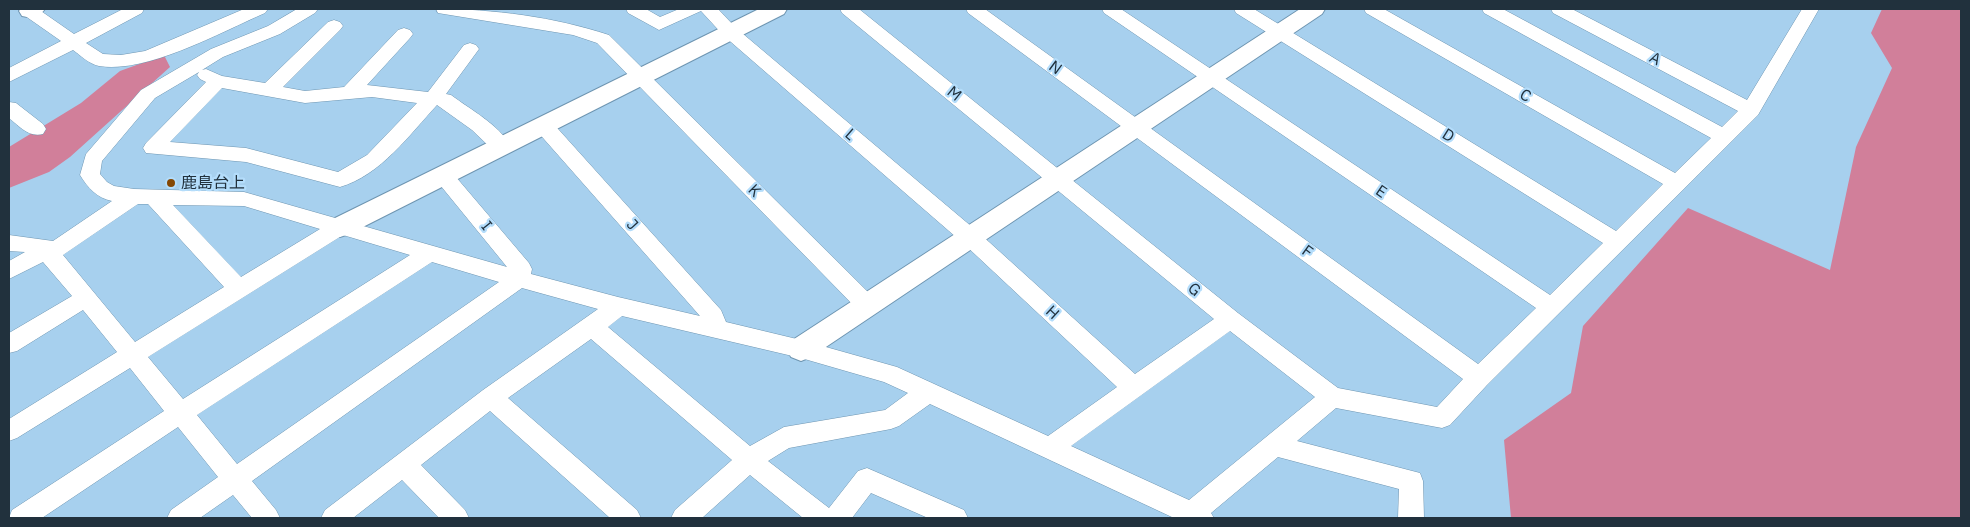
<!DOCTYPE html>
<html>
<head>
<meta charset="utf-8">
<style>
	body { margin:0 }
	#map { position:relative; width:1970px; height:527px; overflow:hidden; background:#a7d0ee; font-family:"IBM Plex Sans",sans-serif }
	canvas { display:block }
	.frame { position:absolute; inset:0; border:10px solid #21313d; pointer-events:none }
</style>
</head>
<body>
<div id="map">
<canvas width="1970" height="527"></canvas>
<div class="frame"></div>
</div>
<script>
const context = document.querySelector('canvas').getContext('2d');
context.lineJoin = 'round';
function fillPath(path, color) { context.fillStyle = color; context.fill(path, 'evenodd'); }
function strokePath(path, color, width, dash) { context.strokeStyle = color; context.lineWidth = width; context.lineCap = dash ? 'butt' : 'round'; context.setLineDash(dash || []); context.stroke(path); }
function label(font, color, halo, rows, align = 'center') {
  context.font = font + ' "IBM Plex Sans","Noto Sans JP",sans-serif'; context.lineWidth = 4.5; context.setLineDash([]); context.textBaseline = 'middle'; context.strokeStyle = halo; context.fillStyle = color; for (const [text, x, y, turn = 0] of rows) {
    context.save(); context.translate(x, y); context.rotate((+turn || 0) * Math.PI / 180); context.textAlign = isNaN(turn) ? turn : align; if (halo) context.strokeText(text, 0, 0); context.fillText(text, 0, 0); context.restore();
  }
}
fillPath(new Path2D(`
	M1882,9H1961V518H1511L1504,440L1571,393L1583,326L1688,208L1830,270L1856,147L1892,68L1871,33Z
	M164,55L170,67L70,157L49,172L9,188V147L81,103L120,71Z`), '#d17f9a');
const minor = new Path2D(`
	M19,9H38L74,34L123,9H144L142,13L86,43L103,54L121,55L145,51L244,9H268L265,13C221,32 146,74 99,66C89,64 80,55 73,50L9,82V68L61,41L21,13Z
	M297,9H318L315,13L280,34L223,57L202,70L206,69L222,76L265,83L328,22L334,20L340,22L343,26L340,30L283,87L305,91L344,87L398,30L404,28L410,30L413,34L410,38L367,85L428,92L464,45L470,43L476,45L479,49L446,94L451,95C471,110 498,124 511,146L508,151L501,153L494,151L472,130L437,105C409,135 381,175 340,187L246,162L146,153L143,148L146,143L206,82L200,79L197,75L199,72L155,98L102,161L100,174L107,182L114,186L134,189L244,192L507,267L436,180L433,175L436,170L443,168L450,170L529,263L532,269L531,274L618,297L700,316L536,130L533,125L536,120L543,118L550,120L721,310L726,322L801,340L897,367L1048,436L1117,387L964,244L724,36L701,11L659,30L628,13L626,9H646L660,17L679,9H718L736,28L978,232L1135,374L1214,319L842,13L840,9H859L1238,313L1338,388L1437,407L1463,379L968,13L966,9H985L1478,364L1536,308L1104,13L1102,9H1121L1550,295L1603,243L1236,13L1234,9H1254L1616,231L1663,184L1366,13L1364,9H1384L1675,173L1711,138L1484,13L1482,9H1503L1722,127L1738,111L1553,13L1551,9H1572L1747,100L1802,9H1819L1758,115L1487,385L1450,425L1442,428L1336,408L1297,441L1420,473L1423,481L1424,518H1398L1399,489L1278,457L1211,513L1214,518H1174L930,404L899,426L891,429L789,448L768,461L829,508L858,471L867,468L964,510L968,518H928L871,493L852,518H803L750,475L702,518H671L675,510L732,460L591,339L508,398L637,510L641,518H610L490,411L421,465L465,510L469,518H439L402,480L353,518H321L325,510L483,390L598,309L522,288L252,481L276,510L280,518H252L233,495L200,518H167L171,510L218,477L178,427L42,518H9L12,510L164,411L130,368L17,438L9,441V419L117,352L83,310L17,351L9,353V333L72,296L43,262L9,279V261L25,252L9,251V235L53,241L112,201C97,198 88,188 80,175L86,154L141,90L211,49L268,26ZM222,88L305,103L372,97L417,103L367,155L338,172L246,148L170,142ZM138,204H148L224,287L135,342L63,255ZM173,205L244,206L320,229L241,277ZM343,235L410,255L183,399L148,357ZM432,262L499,282L237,464L197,415ZM622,316L801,358L884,382L908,393L885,410L784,427L750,446L608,327ZM1230,331L1315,397L1189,500L1071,446Z
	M436,9C494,9 554,17 609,35L876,300L879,306L876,312L868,315L860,312L597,43L573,35L444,14L438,13Z
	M9,102L16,103L43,124L46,129L43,134C29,138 19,126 9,118Z`);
const tertiary = new Path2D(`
	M21,9H45C39,17 32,18 22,16L19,11Z
	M759,9H787L784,14L349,234L340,237L331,234L327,227L331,220Z
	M1300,9H1325L1322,14L811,357L801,361L791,357L787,349L791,341Z`);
strokePath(minor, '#6e95b1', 1);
strokePath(tertiary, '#6e95b1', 2);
fillPath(minor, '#fff');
fillPath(tertiary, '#fff');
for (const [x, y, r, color] of [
	[171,183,5,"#844703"]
]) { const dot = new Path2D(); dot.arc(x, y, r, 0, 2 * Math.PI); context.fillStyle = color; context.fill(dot); strokePath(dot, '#b4ddfb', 2); }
label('16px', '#21313d', '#b4ddfb', [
	["A",1655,59,28],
	["N",1055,68,36],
	["M",954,94,39],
	["C",1525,96,30],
	["L",850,135,41],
	["D",1448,136,32],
	["K",754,191,45],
	["E",1381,192,34],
	["J",632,225,48],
	["I",486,226,51],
	["F",1307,252,36],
	["G",1194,290,39],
	["H",1052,313,43]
]);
label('16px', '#21313d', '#b4ddfb', [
	["鹿島台上",181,183]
], 'left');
</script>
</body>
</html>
